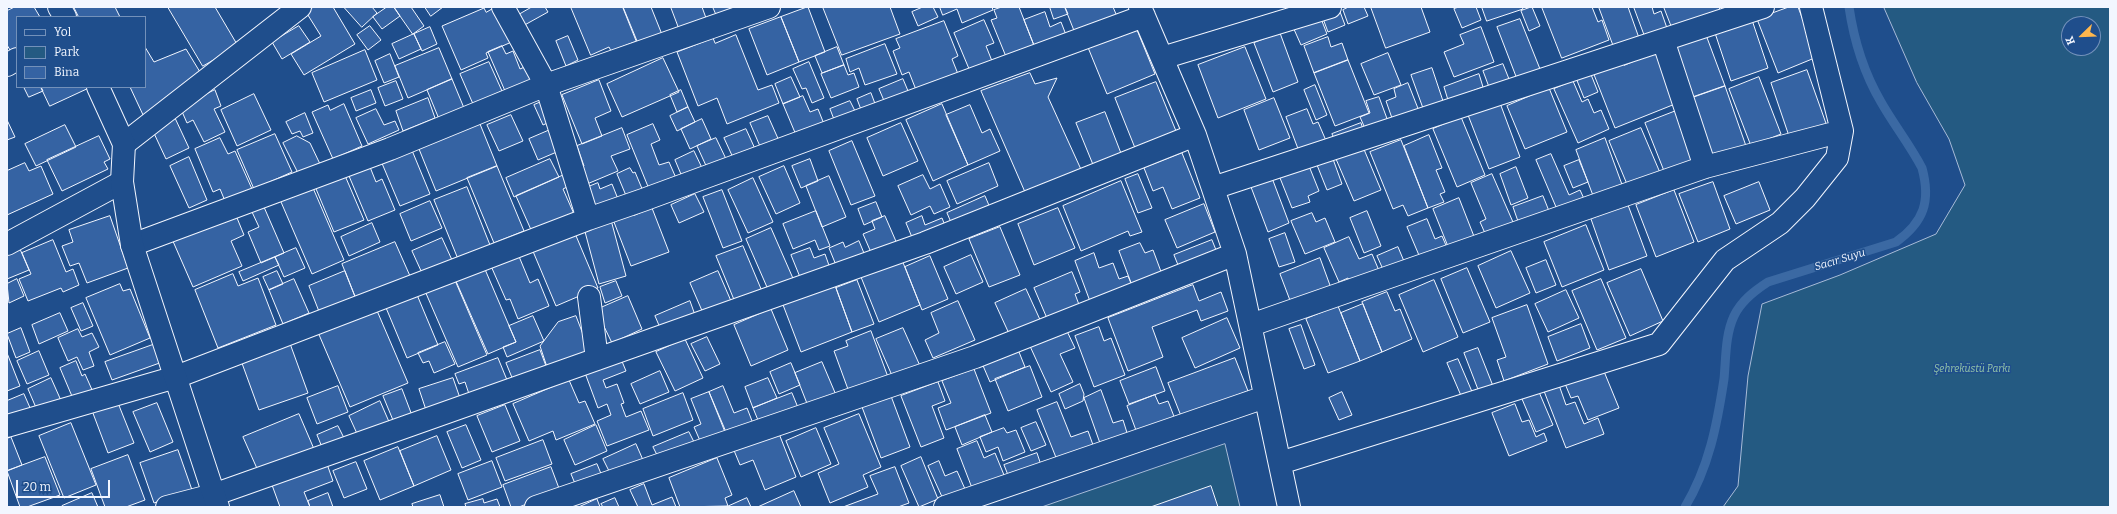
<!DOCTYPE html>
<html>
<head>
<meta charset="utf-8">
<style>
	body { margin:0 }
	#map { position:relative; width:2117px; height:514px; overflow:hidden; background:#1f4e8c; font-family:Bitter,serif }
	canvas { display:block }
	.frame { position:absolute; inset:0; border:8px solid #f2f6ff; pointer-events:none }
	.legend { position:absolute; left:16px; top:16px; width:130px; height:72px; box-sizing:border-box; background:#1f4e8c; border:1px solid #7391ba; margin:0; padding:5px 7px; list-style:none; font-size:12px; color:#f2f6ff }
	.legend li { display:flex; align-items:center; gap:8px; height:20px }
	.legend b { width:20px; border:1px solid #7391ba }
	.north { position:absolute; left:2061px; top:16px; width:40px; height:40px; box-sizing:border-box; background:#1f4e8c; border:1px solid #7391ba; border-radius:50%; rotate:247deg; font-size:11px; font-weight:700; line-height:16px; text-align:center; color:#f2f6ff }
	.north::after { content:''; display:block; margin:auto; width:14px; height:18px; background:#ffb74d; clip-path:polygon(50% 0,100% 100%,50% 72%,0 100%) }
	.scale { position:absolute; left:16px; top:480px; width:94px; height:18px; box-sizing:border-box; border:2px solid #f2f6ff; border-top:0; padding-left:5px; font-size:12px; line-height:14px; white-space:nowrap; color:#f2f6ff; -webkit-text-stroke:3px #1f4e8c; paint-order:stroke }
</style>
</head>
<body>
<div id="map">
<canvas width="2117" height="514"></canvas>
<div class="frame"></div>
<ul class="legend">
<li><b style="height:5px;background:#1f4e8c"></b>Yol</li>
<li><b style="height:11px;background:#245a82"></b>Park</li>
<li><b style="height:11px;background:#3563a3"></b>Bina</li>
</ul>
<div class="north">K</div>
<div class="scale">20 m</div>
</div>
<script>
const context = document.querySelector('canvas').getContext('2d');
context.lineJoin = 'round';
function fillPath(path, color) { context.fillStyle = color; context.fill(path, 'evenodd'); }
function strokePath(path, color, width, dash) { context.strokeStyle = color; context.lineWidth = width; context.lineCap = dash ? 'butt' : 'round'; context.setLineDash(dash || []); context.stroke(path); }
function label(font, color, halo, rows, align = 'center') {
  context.font = font + ' Bitter,serif'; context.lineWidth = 3; context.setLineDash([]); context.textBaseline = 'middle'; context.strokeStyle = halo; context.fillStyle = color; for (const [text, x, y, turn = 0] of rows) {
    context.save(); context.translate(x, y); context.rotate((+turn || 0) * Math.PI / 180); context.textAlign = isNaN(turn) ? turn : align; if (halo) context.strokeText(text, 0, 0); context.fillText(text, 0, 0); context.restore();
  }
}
const green = new Path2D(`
	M1884,7H2110V507H1723L1738,486L1748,376L1762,304L1840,275L1936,234L1965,185L1949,139L1917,83ZM2069,24H2093V48H2069Z
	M1225,444L1240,507H1042Z`);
fillPath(green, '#245a82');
strokePath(green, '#a8bbd7', 1);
strokePath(new Path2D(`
	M1685,507C1709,467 1717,425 1724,379C1726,359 1725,335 1734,316C1741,301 1754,291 1768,282L1896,242C1924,222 1931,201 1922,168C1910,145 1894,125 1881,102C1864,73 1854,41 1849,7`), '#3b69a3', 9);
const building = new Path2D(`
	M15,7H34L40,17H17V53L13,55L7,45V11Z
	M74,7H115L120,17H79Z
	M168,7H215L238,46L203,66Z
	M314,7H333L355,44L304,75L291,54L321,36L306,12Z
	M344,7H372L377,13L362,27Z
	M387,7H394L400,16L382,29L373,17Z
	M394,7H411L424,26L413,34Z
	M425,7H443L431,16Z
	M496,7L514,41L486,53L488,58L461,70L442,26L484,8L486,12Z
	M532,7H545L548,12L521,27L515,17Z
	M571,7H623L637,41L611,51L609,47L591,55Z
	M623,7H651L663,37L639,47Z
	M671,7H702L706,18L679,28Z
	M713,7H740L717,16Z
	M808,7L825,52L799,62L781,17Z
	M823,7H890L900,34L842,55Z
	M923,7H933L938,17L918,26L912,12Z
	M940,7H992L993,10L962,23L957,9L943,15Z
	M1002,7H1019L1037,53L1009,64L991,20L997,18L994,10Z
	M1050,7H1065L1068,14L1054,19Z
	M1065,7H1113L1119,21L1077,37Z
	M1349,7H1364L1368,16L1348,24L1343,10Z
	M1371,7H1421L1430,32L1386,48Z
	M1459,7H1476L1481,20L1462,28L1454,9Z
	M1482,7H1522L1523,9L1487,21Z
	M1532,7L1540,26L1529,31L1521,11Z
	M1542,7H1592L1598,22L1602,20L1609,40L1562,58Z
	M1599,7H1628L1639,38L1614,47Z
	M1634,7H1652L1654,14L1661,11L1668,31L1646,39Z
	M1664,7H1719L1721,12L1673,30Z
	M1789,7H1798L1817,57L1778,73L1757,19Z
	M1339,9L1345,25L1328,32L1322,16Z
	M1045,12L1050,27L1061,22L1068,40L1037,53L1024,20Z
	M1320,16L1327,34L1301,45L1293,27Z
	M781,17L799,62L767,75L749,29Z
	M1751,17L1768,68L1731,81L1714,30Z
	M1520,19L1540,69L1517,79L1497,27Z
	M984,20L994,43L986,46L994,66L972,76L954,33Z
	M944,21L958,56L952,59L960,79L918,95L909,72L902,75L893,51L900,48L896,39Z
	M1135,25L1155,74L1107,94L1087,45Z
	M299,26L310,42L282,59L272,42Z
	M370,26L381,40L368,50L357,35Z
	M430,27L437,44L422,51L414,34Z
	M1481,27L1494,62L1454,77L1444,52L1464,44L1460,35Z
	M1280,33L1298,82L1273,92L1254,43Z
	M414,34L421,49L399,59L392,44Z
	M736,35L758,90L772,85L779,103L727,124L717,98L698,106L677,52L713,38L715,43Z
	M1706,35L1725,86L1688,99L1669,48Z
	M568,36L578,60L566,66L556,41Z
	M1328,37L1331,47L1342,43L1348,60L1314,73L1304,46Z
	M885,44L897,74L865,85L859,68L850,72L846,59Z
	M502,46L506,54L513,51L520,69L529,65L534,79L505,91L488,52Z
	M145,47L154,62L186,49L200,72L144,117L130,87H145Z
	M837,47L844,65L822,73L815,56Z
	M1245,47L1266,99L1218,118L1198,65Z
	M439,48L452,79L408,98L395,66Z
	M365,50L377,80L324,102L312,73Z
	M1659,51L1680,102L1615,128L1591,67L1620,56L1624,65Z
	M1388,53L1401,85L1374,95L1361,64Z
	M390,54L399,77L384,83L375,61Z
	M663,58L679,92L622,117L607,84Z
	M1348,60L1369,113L1335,126L1314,73Z
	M489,62L502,91L473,104L460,74Z
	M809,62L824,98L812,103L806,88L802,89L793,69Z
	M1503,64L1509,79L1489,87L1483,71Z
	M844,65L848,75L854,73L859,87L831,98L821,74Z
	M1432,68L1444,104L1424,111L1411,75Z
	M1807,70L1828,129L1791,142L1771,83Z
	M1590,72L1598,92L1584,98L1576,78Z
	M1030,73L1035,84L1057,78L1048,97L1084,176L1028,199L981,91Z
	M1479,74L1483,87L1448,100L1444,87Z
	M791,77L800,97L783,104L775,84Z
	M1759,77L1781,134L1751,146L1729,89Z
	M452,79L464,108L439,119L427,90Z
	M903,79L911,98L885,103L879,89Z
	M599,80L611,111L595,118L602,136L582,144L562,95Z
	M396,81L403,99L385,106L378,88Z
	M1573,81L1582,102L1588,99L1594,113L1601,110L1609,129L1578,143L1554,89Z
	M1156,82L1176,131L1135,148L1115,98Z
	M1408,83L1419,111L1393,121L1386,101L1396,97L1394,89Z
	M1315,85L1327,115L1316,120L1304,90Z
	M1725,86L1746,146L1709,159L1688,99Z
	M24,87H41L43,91L29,97Z
	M41,87H91L50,106Z
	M1549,88L1567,132L1525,149L1507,106Z
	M215,90L221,106L214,109L225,132L204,142L193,120L187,123L180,107Z
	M371,90L376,103L356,111L351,98Z
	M681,90L688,107L677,112L670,95Z
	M871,93L877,109L863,115L857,99Z
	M254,94L271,130L237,146L221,110Z
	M803,96L810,112L818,109L824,124L796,135L783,104Z
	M1379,97L1389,124L1367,133L1360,117L1370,113L1366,101Z
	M428,98L435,118L403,131L396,111Z
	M1274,98L1290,138L1259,150L1244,110Z
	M548,99L556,119L543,125L534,105Z
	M850,101L856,113L835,122L830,109Z
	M1500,103L1520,157L1489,169L1468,115Z
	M344,104L362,146L333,159L312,112L328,105L330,110Z
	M942,104L968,165L933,181L906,120Z
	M970,105L982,133L990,129L1000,151L968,165L946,115Z
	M688,107L695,122L677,131L670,116Z
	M376,109L384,125L395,121L399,130L368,144L356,118Z
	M1307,109L1313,124L1318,122L1327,143L1300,154L1286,117Z
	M1676,111L1697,164L1666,176L1645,123Z
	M1105,112L1124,161L1096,172L1076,123Z
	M305,113L313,133L303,137L300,131L292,134L286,122Z
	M511,115L523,141L499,151L487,125Z
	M768,116L780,143L762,151L750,123Z
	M1461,117L1485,175L1457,187L1433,129Z
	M175,118L189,148L166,159L152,129Z
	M702,119L711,139L690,149L681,129Z
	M7,120L15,137L7,140Z
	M901,123L918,161L883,176L867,138Z
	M1361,123L1364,132L1336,142L1332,134Z
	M480,124L497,166L436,191L419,149Z
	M653,124L660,140L651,144L659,165L669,162L676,178L649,189L627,135Z
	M65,125L76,147L36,166L25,144Z
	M622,128L630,149L611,156L618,171L587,184L580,168L584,166L577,146Z
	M1641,128L1661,175L1629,189L1609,141Z
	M746,129L756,151L735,162L724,138Z
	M550,130L559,151L538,160L529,139Z
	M275,134L292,172L254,189L237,150Z
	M1429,135L1442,168L1436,170L1445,192L1440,194L1444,202L1428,208L1404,146Z
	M99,136L110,159L104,162L108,169L62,191L47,160Z
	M297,136L310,143L320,164L299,175L283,143Z
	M220,138L228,154L235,151L252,189L225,201L220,189L213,192L195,149Z
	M716,138L727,161L708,170L697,146Z
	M1605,138L1624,190L1595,201L1576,150Z
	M1401,140L1428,208L1408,216L1403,205L1393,209L1370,152Z
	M852,141L875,196L851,205L829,151Z
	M1363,147L1381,190L1354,201L1336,159Z
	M411,148L430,194L400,206L381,161Z
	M694,151L703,170L683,179L675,160Z
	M1182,153L1200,198L1172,209L1163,187L1153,191L1144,168Z
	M1551,154L1569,195L1580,190L1586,203L1559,214L1536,160Z
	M189,157L207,200L189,208L170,166Z
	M550,159L559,177L514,197L506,178Z
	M810,159L818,181L801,188L792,166Z
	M1333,159L1342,184L1327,190L1317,165Z
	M1579,160L1588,182L1573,188L1564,166Z
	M1307,161L1319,191L1308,196L1310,202L1292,208L1278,173Z
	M25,163L29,171L41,166L53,194L7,215V171Z
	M989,163L998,186L957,204L947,181Z
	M497,166L524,231L494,243L467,178Z
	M784,166L800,203L776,214L759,177Z
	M370,167L376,182L382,179L395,210L368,221L349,176Z
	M1516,167L1528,198L1511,205L1500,174Z
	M630,168L633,173L635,172L643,191L627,198L617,174Z
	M343,171L364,220L334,232L314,184Z
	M1138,174L1152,208L1138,213L1125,179Z
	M1492,174L1516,229L1488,240L1480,222L1486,219L1471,183Z
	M564,175L569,186L563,189L574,214L532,232L516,196Z
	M923,175L930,189L940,184L950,207L934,214L930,206L911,215L898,186Z
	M829,176L846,217L822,227L806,186Z
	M753,178L773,222L748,233L728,190Z
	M1272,178L1289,223L1268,232L1251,187Z
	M310,181L344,260L312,274L278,195Z
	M1121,181L1142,232L1130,236L1128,231L1081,251L1063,206Z
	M1713,182L1730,229L1698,242L1679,194Z
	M1759,182L1770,210L1736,224L1724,196Z
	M598,183L600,189L612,184L618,199L590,210L581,190Z
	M467,187L490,245L458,259L434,200Z
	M722,190L742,241L723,248L703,197Z
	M1674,190L1694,242L1656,257L1636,205Z
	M695,194L704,212L679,223L671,205Z
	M985,196L991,210L953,227L947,213Z
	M1543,196L1551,216L1520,227L1513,207Z
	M1459,198L1477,244L1451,254L1433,209Z
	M430,201L442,228L411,241L400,214Z
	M876,202L882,217L864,225L858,209Z
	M1204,204L1215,232L1177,248L1165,220Z
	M1628,205L1647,256L1609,270L1591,219Z
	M264,207L284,253L261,263L248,232L259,227L252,212Z
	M652,208L669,252L631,266L612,217L632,209L634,215Z
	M1058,208L1075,248L1034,265L1018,224Z
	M816,211L830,246L819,250L815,240L793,249L783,224Z
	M1367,211L1381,246L1364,253L1350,218Z
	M235,213L244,235L231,241L242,266L193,287L172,239Z
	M1312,213L1316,222L1325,218L1335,242L1305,254L1291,221Z
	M110,216L128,268L87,283L79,263L70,266L62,246L73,242L69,230Z
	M885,216L898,246L873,257L863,234L875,229L872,221Z
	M922,216L925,225L942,218L946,228L914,242L906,223Z
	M1427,219L1435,239L1442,236L1448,250L1421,260L1407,227Z
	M611,220L626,276L599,284L584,228Z
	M372,223L380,242L349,256L341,237Z
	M1586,225L1604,270L1562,287L1544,242Z
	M1000,227L1020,275L989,287L969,239Z
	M771,228L795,283L770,294L746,239Z
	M574,231L598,288L556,306L532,249Z
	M1285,233L1295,262L1279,267L1269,239Z
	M1349,237L1359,259L1372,254L1380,273L1351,286L1348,278L1339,282L1324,248Z
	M442,238L452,260L422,273L412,251Z
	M53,240L66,272L73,269L79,285L63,292L61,288L28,301L19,279L31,274L22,253Z
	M1212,240L1218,255L1180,270L1174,255Z
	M859,241L866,258L838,270L829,248L843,242L845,247Z
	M395,242L410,276L356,299L342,264Z
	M1140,243L1145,253L1153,250L1163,277L1133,288L1119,251Z
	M743,246L764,296L737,307L716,256Z
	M1398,247L1406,266L1386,276L1377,256Z
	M296,248L305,268L284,277L275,257Z
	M810,248L814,258L825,254L831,271L802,282L791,255Z
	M20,249L29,270L7,279V255Z
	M1511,251L1530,293L1496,308L1478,266Z
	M1094,253L1099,268L1113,263L1119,279L1128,276L1133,288L1091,304L1075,261Z
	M518,254L530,283L538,279L549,306L518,319L510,299L506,300L491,266Z
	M971,255L983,282L956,294L944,267Z
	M930,256L948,299L922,310L905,267Z
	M275,257L279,265L243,281L239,272Z
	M1320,258L1331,288L1291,303L1280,274Z
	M902,260L920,305L879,322L861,277Z
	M1546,260L1556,285L1536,293L1526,268Z
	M484,267L516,342L488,354L455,279Z
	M1467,268L1490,322L1463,333L1441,279Z
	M1641,269L1663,321L1630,336L1607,283Z
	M277,271L283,284L269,290L263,277Z
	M345,271L356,299L320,314L309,286Z
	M718,271L731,301L703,313L690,283Z
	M1072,272L1080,292L1075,294L1081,310L1049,323L1034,288Z
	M233,274L238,286L258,278L276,325L218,348L195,290Z
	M832,277L852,332L801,352L780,297Z
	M454,278L487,355L458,367L425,291Z
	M17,279L24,296L9,303L7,284Z
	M294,279L309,313L283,324L269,290Z
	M1601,279L1626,338L1597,350L1572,291Z
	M857,280L874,324L852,332L836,288Z
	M1434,280L1458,337L1423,352L1399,295Z
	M616,281L622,296L605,303L600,287Z
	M120,284L123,291L130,289L150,338L110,355L86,298Z
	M1193,285L1199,301L1221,292L1228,311L1201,321L1197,310L1152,327L1163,357L1128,371L1108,318Z
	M1026,289L1042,324L1011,338L995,303Z
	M415,290L438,345L407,358L384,303Z
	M1566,290L1579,318L1548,332L1535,304Z
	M1387,292L1395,311L1400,309L1412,339L1382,352L1362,302Z
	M628,296L642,329L612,343L596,310Z
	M690,301L695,315L661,330L655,316Z
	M958,301L975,340L933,358L925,340L939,333L931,313Z
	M83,303L93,326L81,331L71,308Z
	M1363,304L1382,352L1360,361L1341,313Z
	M1527,305L1548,364L1504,381L1497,360L1506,357L1492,318Z
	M375,306L408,383L350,407L317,330Z
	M1338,306L1360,361L1328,373L1306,319Z
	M771,309L788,350L751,366L734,325Z
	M60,313L68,331L39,344L32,325Z
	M533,316L544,341L507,357L503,347L516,342L509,326Z
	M576,316L591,355L548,370L540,346L558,322Z
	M1227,318L1240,348L1195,368L1182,338Z
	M1581,324L1590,348L1557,361L1548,337Z
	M1301,325L1315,365L1304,369L1289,329Z
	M1065,327L1075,348L1060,354L1073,382L1051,392L1029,344Z
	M1099,327L1104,341L1111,338L1125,375L1094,387L1075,336Z
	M21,328L30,352L16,358L7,334Z
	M903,328L921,368L894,380L876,339Z
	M78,329L82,337L92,333L99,347L89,352L94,366L83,370L77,357L68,361L58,338Z
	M871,331L888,377L849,392L834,351L848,346L846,341Z
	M707,337L720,364L705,371L691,344Z
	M288,338L308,393L259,410L239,355Z
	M685,339L703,378L675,391L656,352Z
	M161,342L168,360L112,380L105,362Z
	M445,342L455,364L434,373L429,361L423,363L418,353Z
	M1017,347L1025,367L990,382L981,361Z
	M1478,348L1493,386L1479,392L1464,353Z
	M540,350L546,366L513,380L506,363Z
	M39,351L49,375L27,384L17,361Z
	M7,353L20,386L7,391Z
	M498,358L507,380L469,394L465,382L459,384L455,374Z
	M1235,358L1248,391L1181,416L1168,383Z
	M621,359L626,371L603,380L606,388L617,384L624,403L621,404L626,417L641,411L649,430L607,446L597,421L611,415L607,404L598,408L585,373Z
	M1458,359L1473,394L1462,398L1447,363Z
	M76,361L82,376L85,374L93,392L74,401L60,368Z
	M822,362L836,395L808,406L795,373Z
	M791,363L800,385L779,394L770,372Z
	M1030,366L1042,397L1008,411L995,379Z
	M1156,367L1165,391L1129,404L1120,381Z
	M974,369L991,413L946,430L938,408L951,403L942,381Z
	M1603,369L1619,408L1588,420L1578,396L1571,398L1563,379Z
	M660,371L669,392L640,404L631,384Z
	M51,378L63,405L37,410L28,389Z
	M453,378L460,398L426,410L419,389Z
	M768,378L777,398L753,408L745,387Z
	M569,380L579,403L585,401L595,424L556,440L553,431L529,441L513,404Z
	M938,382L945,401L932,406L944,438L921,447L901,396Z
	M1080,384L1084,394L1083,401L1065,409L1059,394Z
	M1559,385L1566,405L1575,402L1584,424L1598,418L1604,434L1566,448L1544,391Z
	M338,386L348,412L317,424L307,398Z
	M723,386L734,413L747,408L754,426L727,437L709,392Z
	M402,389L413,418L395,425L383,396Z
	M1101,390L1113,423L1123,420L1128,436L1101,446L1084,398Z
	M709,392L726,432L701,443L694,427L701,424L691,399Z
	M1342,392L1352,415L1339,420L1329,398Z
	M1539,392L1553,425L1536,432L1522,399Z
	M683,393L693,420L653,436L643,409Z
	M792,393L799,410L760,425L753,408Z
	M24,394L31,410L7,419V401Z
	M1155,395L1159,404L1168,401L1175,419L1137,433L1127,406Z
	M891,396L910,447L881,458L862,407Z
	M116,398L134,443L108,453L91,408Z
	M380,401L390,424L359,438L349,416Z
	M1057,402L1071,437L1088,431L1093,445L1057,460L1037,410Z
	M157,403L173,442L150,452L133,412Z
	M1515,404L1522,422L1529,420L1536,437L1544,433L1547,441L1509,456L1492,413Z
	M505,405L520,441L492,452L477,416Z
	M299,414L314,449L259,473L243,437Z
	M859,414L881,467L863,475L868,487L830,503L818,473L839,464L824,428Z
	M985,415L992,432L962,445L955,427Z
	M1036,422L1046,445L1031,451L1021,428Z
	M71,423L96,485L64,498L39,436Z
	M466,425L481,460L462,468L447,432Z
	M596,425L607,451L575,465L564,440Z
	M338,426L346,442L324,452L317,435Z
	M816,428L831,464L801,477L786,441Z
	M1004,428L1007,433L1016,430L1025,452L1003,461L998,447L986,452L980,437Z
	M778,431L796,477L765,490L753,460L740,465L733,448Z
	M689,432L694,442L658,457L653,447Z
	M437,436L451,470L414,486L400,451Z
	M11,437L22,465L7,471V439Z
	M543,440L552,464L505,481L496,458Z
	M977,441L984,458L995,453L1004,475L972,488L957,449Z
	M636,444L643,460L611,475L603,459Z
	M398,447L414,486L380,500L364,461Z
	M178,450L192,490L154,503L140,463Z
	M1037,453L1042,468L1010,480L1004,465Z
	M128,455L145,500L126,507H105L91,469Z
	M45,457L60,495L27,507H20L7,471Z
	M921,457L938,499L919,507L901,466Z
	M717,458L732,495L725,498L728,506L680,507L669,478Z
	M492,461L502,487L468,500L458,474Z
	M939,461L945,476L957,471L965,489L943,499L928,466Z
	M356,462L367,489L344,498L333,471Z
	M327,464L333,481L304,492L310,507H280L272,485Z
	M597,464L602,476L576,486L571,474Z
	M551,467L560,491L519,507H511L503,485Z
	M895,467L909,503L898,507H843L878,494L870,476Z
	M644,484L652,505L672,497L676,507H638L630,490Z
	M1211,486L1218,507H1151Z
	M794,491L801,507H758Z
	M92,493L98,507H62V506Z
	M328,493L333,507H310L308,501Z
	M440,495L444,507H413L412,504Z
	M615,498L619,507H603L601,504Z
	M747,498L751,507H724L728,506Z
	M483,499L484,503L497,499L500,507H466L465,504Z
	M597,499L600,507H579Z`);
fillPath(building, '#3563a3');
strokePath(building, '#f2f6ff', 1);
const minor = new Path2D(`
	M503,7L546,85L588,219
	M1140,7L1195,135L1235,254L1289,507
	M1663,40L1705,167
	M1162,58L1330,7
	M7,65L17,59
	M124,144L300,7
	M1213,188L1763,7
	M7,244L122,182
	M132,245L390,149L546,85L769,7
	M589,297L597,359
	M1251,325L1705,167L1842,131
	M7,426L176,377L588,219L643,200L1144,16
	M1280,463L1659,344L1725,260L1780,223L1805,198L1837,158L1842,131L1811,7
	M167,507L213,495L925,243L1195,135
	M536,507L975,357L1235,254
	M945,507L1265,397`);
const major = new Path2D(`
	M59,7L65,17
	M98,87L124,144L122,182L132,245L218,507`);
strokePath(minor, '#f2f6ff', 24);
strokePath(major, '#f2f6ff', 24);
strokePath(minor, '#1f4e8c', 22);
strokePath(major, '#1f4e8c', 22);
label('italic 10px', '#97c8a6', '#1f4e8c', [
	["Şehreküstü Parkı",1972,369]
]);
label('italic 11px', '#f2f6ff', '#1f4e8c', [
	["Sacır Suyu",1840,260,-17]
]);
</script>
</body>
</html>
